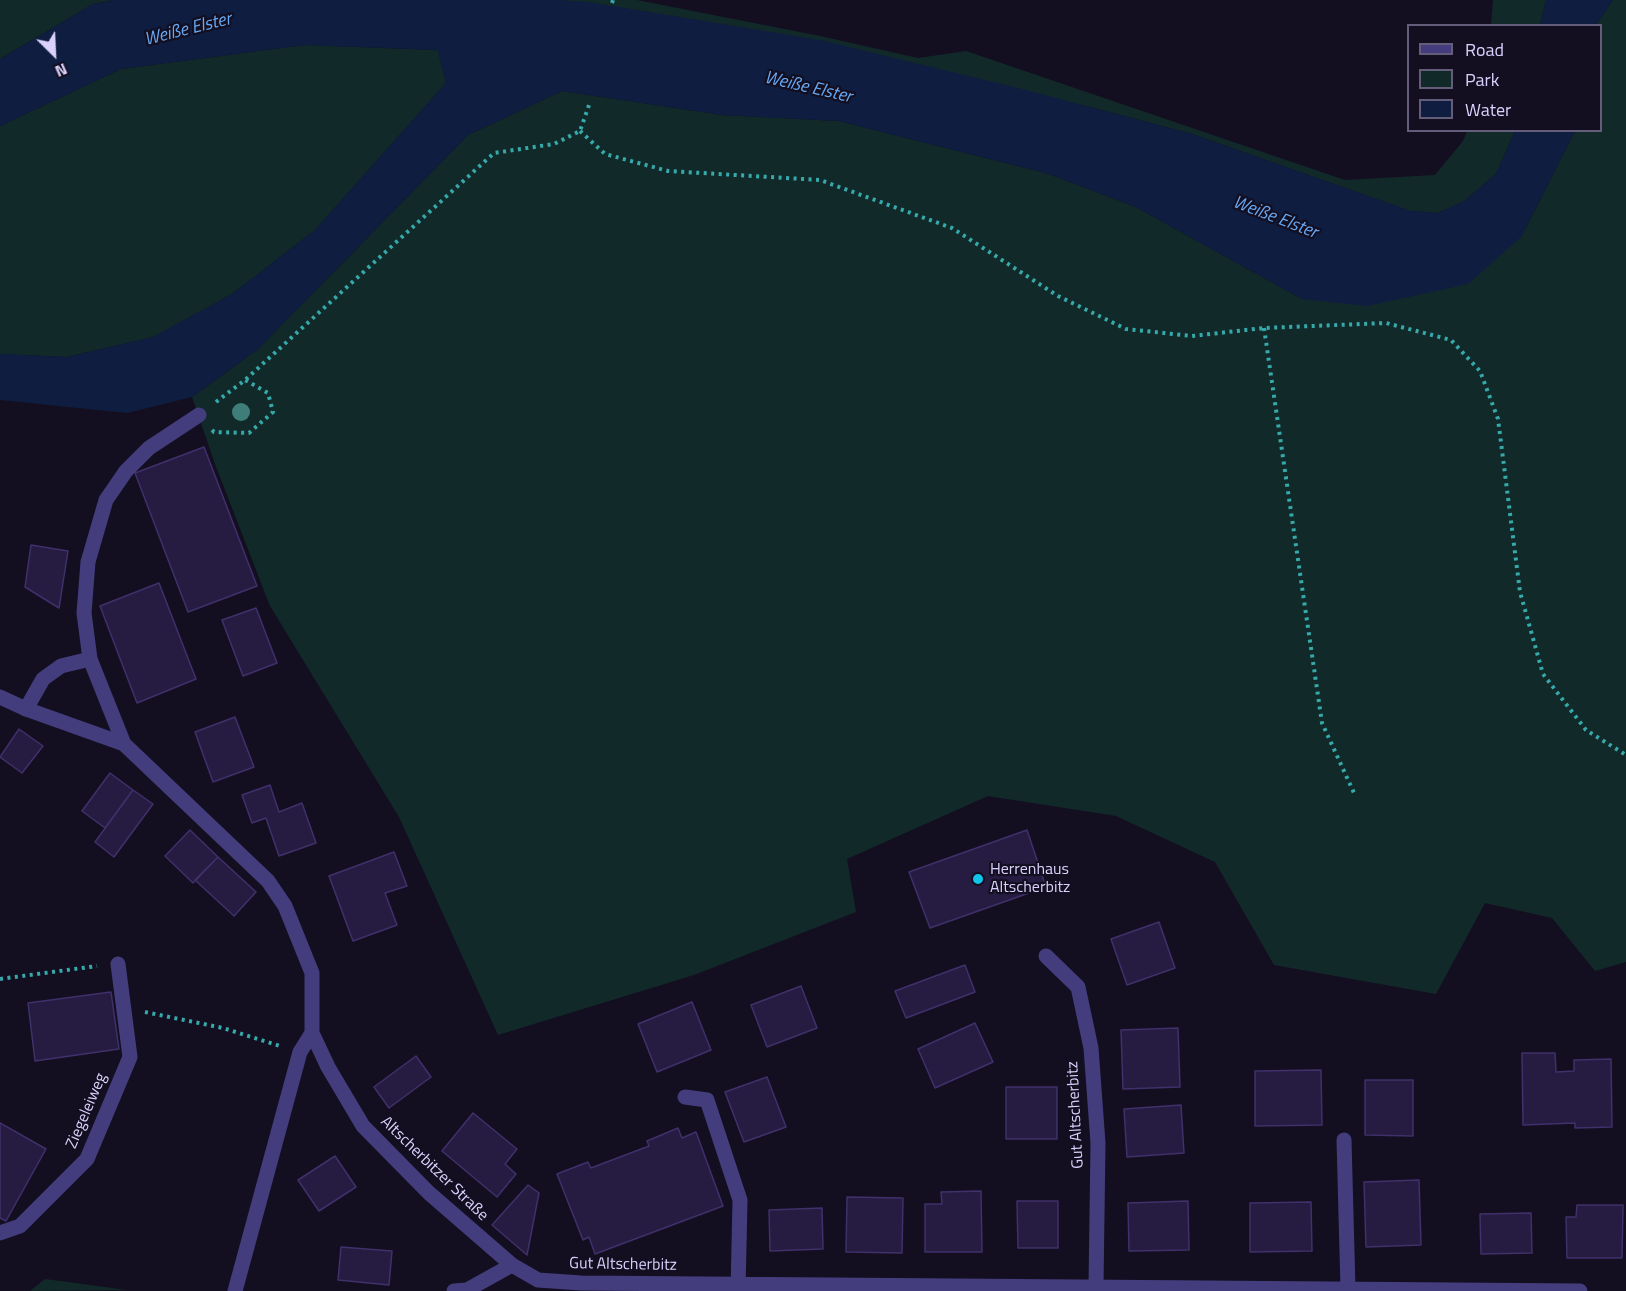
<!DOCTYPE html>
<html>
<head>
<meta charset="utf-8">
<style>
	body { margin:0 }
	#map { position:relative; width:1626px; height:1291px; overflow:hidden; background:#130f21; font-family:"Titillium Web",sans-serif }
	canvas { display:block }
	.legend { position:absolute; left:1407px; top:24px; width:195px; height:108px; box-sizing:border-box; background:#130f21; border:2px solid #635d79; margin:0; padding:8px 10px; list-style:none; font-size:18px; color:#dad2fc }
	.legend li { display:flex; align-items:center; gap:12px; height:30px }
	.legend b { width:30px; border:2px solid #635d79 }
	.north { position:absolute; left:24px; top:24px; width:60px; height:60px; -webkit-text-stroke:4px #130f21; paint-order:stroke; rotate:156deg; font-size:16px; font-weight:700; line-height:24px; text-align:center; color:#dad2fc }
	.north::after { content:''; display:block; margin:auto; width:21px; height:27px; background:#dad2fc; clip-path:polygon(50% 0,100% 100%,50% 72%,0 100%) }
</style>
</head>
<body>
<div id="map">
<canvas width="1626" height="1291"></canvas>
<ul class="legend">
<li><b style="height:8px;background:#443d7d"></b>Road</li>
<li><b style="height:16px;background:#12292a"></b>Park</li>
<li><b style="height:16px;background:#0f1d40"></b>Water</li>
</ul>
<div class="north">N</div>
</div>
<script>
const context = document.querySelector('canvas').getContext('2d');
context.lineJoin = 'round';
function fillPath(path, color) { context.fillStyle = color; context.fill(path, 'evenodd'); }
function strokePath(path, color, width, dash) { context.strokeStyle = color; context.lineWidth = width; context.lineCap = dash ? 'butt' : 'round'; context.setLineDash(dash || []); context.stroke(path); }
function label(font, color, halo, rows, align = 'center') {
  context.font = font + ' "Titillium Web",sans-serif'; context.lineWidth = 4.5; context.setLineDash([]); context.textBaseline = 'middle'; context.strokeStyle = halo; context.fillStyle = color; for (const [text, x, y, turn = 0] of rows) {
    context.save(); context.translate(x, y); context.rotate((+turn || 0) * Math.PI / 180); context.textAlign = isNaN(turn) ? turn : align; if (halo) context.strokeText(text, 0, 0); context.fillText(text, 0, 0); context.restore();
  }
}
fillPath(new Path2D(`
	M0,0H114L93,4L0,59Z
	M558,0H637L820,36L918,58L966,51L1345,180L1435,175L1463,141L1467,131H1515L1496,174L1463,202L1438,213L1410,211L1192,134L1086,106Z
	M1493,0H1546L1540,25L1491,26Z
	M1613,0H1626V962L1595,971L1552,918L1485,903L1436,994L1274,965L1215,862L1116,816L988,796L847,859L856,912L694,975L498,1035L399,817L270,606L215,464L192,397L258,349L468,135L562,91L722,115L839,121L1049,174L1136,207L1302,299L1521,237L1575,131L1600,130V26L1596,25Z
	M304,45L438,50L446,83L315,230L232,294L154,337L67,357L0,354V126L121,69Z
	M45,1279L127,1290L30,1291Z`), '#12292a');
fillPath(new Path2D(`
	M115,0H558L588,2L820,40L1018,88L1192,134L1411,211L1438,213L1463,202L1496,174L1515,131H1575L1521,237L1468,284L1367,306L1302,299L1136,207L1049,174L839,121L722,115L562,91L468,135L258,349L192,397L127,413L0,400V354L67,357L153,337L232,294L315,230L446,83L438,50L304,45L121,69L0,126V59L93,4Z
	M1546,0H1613L1596,25H1540Z`), '#0f1d40');
const building = new Path2D(`
	M204,447L257,586L188,612L135,473Z
	M31,545L68,551L59,608L25,587Z
	M159,583L196,679L137,703L100,606Z
	M256,608L277,663L243,676L222,620Z
	M235,717L254,767L213,782L195,732Z
	M19,729L43,746L22,773L0,757Z
	M110,773L133,790L105,828L82,811Z
	M270,785L279,812L302,803L316,843L279,856L266,818L252,823L242,795Z
	M133,790L153,804L114,857L95,842Z
	M190,830L218,857L193,883L165,856Z
	M1027,830L1046,887L930,928L909,872Z
	M394,852L407,886L385,893L397,925L353,941L329,876Z
	M218,857L256,892L234,916L195,880Z
	M1159,922L1175,968L1127,985L1111,939Z
	M965,965L975,992L906,1018L895,991Z
	M801,986L817,1028L767,1047L751,1005Z
	M111,992L119,1049L35,1061L28,1003Z
	M692,1002L711,1050L657,1072L638,1024Z
	M975,1023L993,1062L935,1088L918,1049Z
	M1178,1028L1180,1087L1123,1089L1121,1030Z
	M1522,1053H1555L1556,1072L1574,1071V1060L1611,1059L1612,1127L1575,1128V1123L1523,1125Z
	M416,1056L431,1077L389,1108L374,1087Z
	M1321,1070L1322,1125L1255,1126V1071Z
	M767,1077L786,1127L744,1142L725,1092Z
	M1365,1080H1413V1136L1365,1135Z
	M1006,1087H1057V1139H1006Z
	M1181,1105L1184,1153L1127,1157L1124,1109Z
	M473,1113L517,1149L505,1164L516,1174L497,1197L442,1151Z
	M0,1123L46,1149L6,1221L0,1218Z
	M678,1128L682,1138L696,1132L723,1206L595,1254L589,1237L583,1240L557,1174L588,1162L591,1168L649,1146L647,1141Z
	M335,1156L356,1187L319,1211L298,1180Z
	M1419,1180L1421,1245L1366,1247L1364,1182Z
	M528,1185L539,1193L527,1255L492,1225Z
	M981,1191L982,1252H925V1204H942L941,1192Z
	M847,1197L903,1198L902,1253L846,1252Z
	M1017,1201H1058V1248H1018Z
	M1188,1201L1189,1250L1129,1251L1128,1203Z
	M1311,1202L1312,1251L1250,1252V1203Z
	M1577,1205H1623L1622,1258H1567L1566,1217H1576Z
	M822,1208L823,1249L770,1251L769,1210Z
	M1531,1213L1532,1253L1481,1254L1480,1214Z
	M341,1247L392,1251L389,1285L338,1280Z`);
fillPath(building, '#261c41');
strokePath(building, '#40306b', 1.5);
strokePath(new Path2D(`
	M612,3L613,0
	M580,131L605,154L668,171L820,180L952,228L1058,296L1126,329L1192,336L1264,328L1386,323L1451,340L1480,371L1498,419L1520,592L1543,674L1586,730L1626,755
	M1264,328L1322,723L1354,793
	M216,402L245,380L494,153L554,144L580,131L589,105
	M212,430L214,432L249,433L273,412L268,393L245,380
	M0,979L97,966
	M145,1012L223,1028L280,1046`), '#36aaab', 4, [3, 4.5]);
strokePath(new Path2D(`
	M26,709L43,679L61,666L90,659`), '#443d7d', 15);
strokePath(new Path2D(`
	M0,697L26,709L124,744L268,881L285,906L312,973V1033L300,1052L235,1291
	M124,744L90,659L84,613L88,562L106,500L126,471L149,448L199,415
	M1046,956L1078,987L1091,1048L1098,1143L1096,1287
	M312,1033L328,1067L363,1126L429,1193L512,1265L467,1290L454,1291
	M685,1097L707,1100L740,1200L738,1291
	M1344,1140L1348,1289
	M0,1233L20,1226L87,1159L130,1057L118,964
	M512,1265L538,1280L581,1283L1580,1291`), '#443d7d', 15);
context.fillStyle = '#3f7d7a';
for (const [x, y] of [
	[241,412]
]) { context.beginPath(); context.arc(x, y, 9, 0, 2 * Math.PI); context.fill(); }
for (const [x, y, r, color] of [
	[978,879,6,"#10c4ea"]
]) { const dot = new Path2D(); dot.arc(x, y, r, 0, 2 * Math.PI); context.fillStyle = color; context.fill(dot); strokePath(dot, '#130f21', 2); }
label('16px', '#dad2fc', '#130f21', [
	["Herrenhaus",990,870],
	["Altscherbitz",990,888]
], 'left');
label('16px', '#dad2fc', '#130f21', [
	["Ziegeleiweg",87,1111,-67],
	["Gut Altscherbitz",1076,1115,-93],
	["Altscherbitzer Straße",434,1169,44],
	["Gut Altscherbitz",623,1265,1]
]);
label('italic 18px', '#67a9f5', '#130f21', [
	["Weiße Elster",188,30,-14],
	["Weiße Elster",808,88,13],
	["Weiße Elster",1275,218,21]
]);
</script>
</body>
</html>
